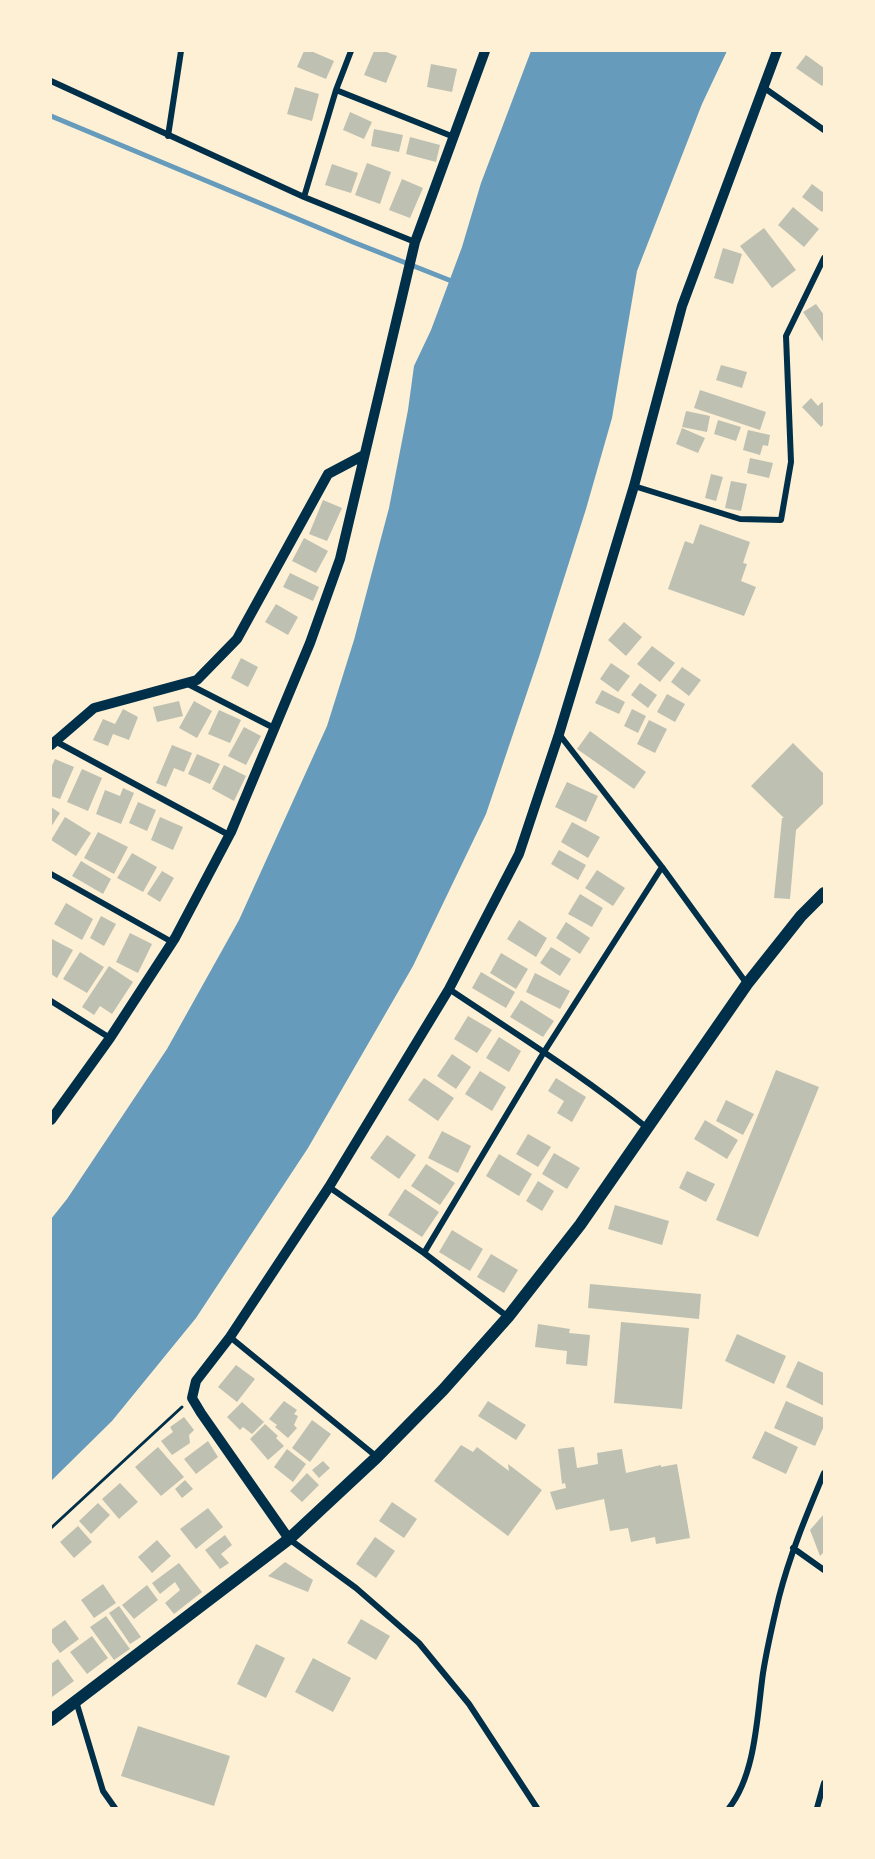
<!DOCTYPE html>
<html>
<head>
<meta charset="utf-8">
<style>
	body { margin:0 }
	#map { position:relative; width:875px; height:1859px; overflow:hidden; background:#fdf0d5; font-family:"Times New Roman",serif }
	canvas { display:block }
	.frame { position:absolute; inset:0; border:52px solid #fdf0d5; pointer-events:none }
</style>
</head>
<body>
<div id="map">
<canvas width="875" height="1859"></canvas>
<div class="frame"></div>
</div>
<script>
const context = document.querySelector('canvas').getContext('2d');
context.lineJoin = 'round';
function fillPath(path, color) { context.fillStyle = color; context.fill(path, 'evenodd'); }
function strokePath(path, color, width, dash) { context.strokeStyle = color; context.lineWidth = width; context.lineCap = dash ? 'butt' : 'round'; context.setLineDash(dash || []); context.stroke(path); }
fillPath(new Path2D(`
	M531,51H727L702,104L637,271L612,418L586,509L539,657L486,814L413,966L308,1148L196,1318L112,1421L51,1481V1219L67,1199L167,1049L239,920L327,726L354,640L389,508L408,410L414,366L431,330L462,247L481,183Z`), '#669bbc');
strokePath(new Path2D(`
	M51,116L353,242L454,282`), '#669bbc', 5);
fillPath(new Path2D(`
	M304,51H311L334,61L326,79L297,67Z
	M374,51H384L397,56L386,83L364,75Z
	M806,55L824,68V83L822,86L796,68Z
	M431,64L457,69L452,92L427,87Z
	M295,87L319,94L312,121L287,114Z
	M350,112L372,122L364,139L343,130Z
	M374,129L403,135L399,152L371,146Z
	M410,137L440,145L436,162L406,154Z
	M367,163L391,172L380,204L355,195Z
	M332,164L358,173L351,193L325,185Z
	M402,179L423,188L410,218L389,210Z
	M812,184L824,193V209L822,212L802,197Z
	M793,207L819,229L804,247L778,225Z
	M764,228L796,270L772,288L740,246Z
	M723,248L742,254L733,284L714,278Z
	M816,304L824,315V343L803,312Z
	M721,365L747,372L742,388L716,380Z
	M700,390L766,412L760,430L694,408Z
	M811,398L818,406L822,402L824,404V424L821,427L802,407Z
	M686,411L710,416L707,432L682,427Z
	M718,420L741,427L736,441L714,434Z
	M682,428L705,438L698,453L676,444Z
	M748,430L770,435L768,446L763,445L760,455L743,450Z
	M750,458L773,463L769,478L747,473Z
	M711,474L723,477L716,501L705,498Z
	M731,481L747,484L741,511L725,508Z
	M323,500L342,508L327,541L309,534Z
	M700,524L750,542L743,563L747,564L741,581L756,587L744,616L668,589L685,541L693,544Z
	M304,538L328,551L316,573L292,561Z
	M290,573L319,587L313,601L283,587Z
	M276,604L298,617L288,635L265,622Z
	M624,622L642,637L626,656L608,640Z
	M652,646L675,663L660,682L637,664Z
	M241,658L258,667L248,687L231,678Z
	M611,663L630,676L618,692L600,679Z
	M682,667L701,680L689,696L671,682Z
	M640,683L657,695L648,708L631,695Z
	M602,690L625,702L619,714L595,703Z
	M667,694L685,704L675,722L657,712Z
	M179,701L183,716L157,722L153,707Z
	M194,701L212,711L197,738L179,728Z
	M123,709L138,717L129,740L113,734L108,746L93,740L103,719L115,724Z
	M632,709L646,716L638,733L624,726Z
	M219,710L241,720L230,743L208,734Z
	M649,720L667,729L655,753L637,744Z
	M244,727L261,736L246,765L228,756Z
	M590,731L646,772L634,789L577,749Z
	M793,743L824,774V803L796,830L790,899L774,898L782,818H784L751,786Z
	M172,745L192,753L184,772L174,768L166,787L156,783Z
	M197,754L220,764L210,784L188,774Z
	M55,759L74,767L60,799L51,796V768Z
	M224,765L246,776L234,801L212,789Z
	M82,769L102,778L88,811L67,802Z
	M567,782L598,796L586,822L555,807Z
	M123,788L134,793L121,824L96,814L105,790L120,796Z
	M138,802L156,810L147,831L129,823Z
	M51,807L60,813L51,827Z
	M65,817L91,833L76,856L51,840Z
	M160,817L183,827L173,850L151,840Z
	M572,822L600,837L588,858L561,842Z
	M98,832L128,847L114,874L84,858Z
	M559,850L586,865L578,880L551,864Z
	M132,853L157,867L143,892L117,878Z
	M81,861L111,879L103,894L72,876Z
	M597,870L625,888L613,906L585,888Z
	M162,871L174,878L160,902L147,894Z
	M580,894L603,908L592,927L568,914Z
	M66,903L93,919L82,940L54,924Z
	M101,916L116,924L104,946L90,938Z
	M519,920L547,938L536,957L507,939Z
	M566,922L590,938L580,954L556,938Z
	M130,933L152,944L138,973L116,962Z
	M52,939L73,950L57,978L51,974Z
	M551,947L571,959L560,976L540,963Z
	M80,952L104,967L87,993L63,979Z
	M501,953L528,969L516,989L490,973Z
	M109,966L133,982L112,1014L100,1006L94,1015L82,1007Z
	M481,972L515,992L506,1008L472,988Z
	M535,973L570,991L560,1009L526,992Z
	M521,1000L554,1021L543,1037L510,1017Z
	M468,1016L492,1030L477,1053L454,1039Z
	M499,1037L521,1051L509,1072L486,1058Z
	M452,1054L471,1067L456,1089L437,1076Z
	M776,1070L819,1087L758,1237L716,1220Z
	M480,1071L506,1087L492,1111L465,1094Z
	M424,1078L454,1098L438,1121L408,1100Z
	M556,1078L586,1097L572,1122L557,1113L564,1101L548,1091Z
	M726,1100L754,1114L743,1135L716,1121Z
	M705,1120L738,1140L727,1159L694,1139Z
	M442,1131L471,1146L458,1173L428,1158Z
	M528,1134L551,1147L538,1167L516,1154Z
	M387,1135L416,1155L399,1179L370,1158Z
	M554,1153L580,1168L567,1189L542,1174Z
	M499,1154L532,1174L519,1196L486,1176Z
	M426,1164L455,1183L440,1205L411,1186Z
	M687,1171L715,1184L706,1202L679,1188Z
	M538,1181L554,1191L542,1211L526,1201Z
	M405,1189L439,1212L422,1237L388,1215Z
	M615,1205L669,1221L662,1245L608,1229Z
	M452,1230L483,1249L470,1271L439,1252Z
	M491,1254L518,1270L504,1293L477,1277Z
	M590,1284L701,1294L699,1319L588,1308Z
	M621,1322L689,1328L682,1409L614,1403Z
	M538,1324L570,1329L569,1333L590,1335L587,1366L566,1364L567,1351L535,1347Z
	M737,1334L786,1356L774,1384L725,1361Z
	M798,1361L824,1373V1406L786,1387Z
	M236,1365L255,1379L237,1402L218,1387Z
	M284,1401L297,1410L294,1414L298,1416L294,1425L297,1428L288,1438L275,1427L277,1425L269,1419Z
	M488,1401L526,1425L516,1440L478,1416Z
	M786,1401L824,1418V1426L815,1446L774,1428Z
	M242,1402L264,1422L252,1434L243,1427L240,1430L227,1417Z
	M184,1417L194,1430L189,1435L190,1443L172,1455L161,1441L173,1432L170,1427Z
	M312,1420L331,1434L310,1462L292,1448Z
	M265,1424L278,1436L276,1438L284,1446L268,1460L250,1439Z
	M765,1431L798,1447L786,1474L752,1458Z
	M208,1441L218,1457L196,1474L184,1459Z
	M461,1445L473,1452L477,1447L509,1471L508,1464L542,1490L508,1536L434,1481Z
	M158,1447L184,1477L161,1496L135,1467Z
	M574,1447L577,1468L598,1464L597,1453L622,1449L626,1473L661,1465V1467L677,1464L690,1538L656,1544L655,1537L631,1542L628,1528L610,1531L604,1499L556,1510L550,1492L566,1488L565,1483L562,1484L558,1449Z
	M287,1449L306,1464L293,1482L274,1467Z
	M323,1461L330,1468L319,1478L312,1470Z
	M307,1473L319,1485L302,1502L290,1491Z
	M185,1480L193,1489L182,1498L175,1489Z
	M120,1483L138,1502L119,1519L102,1499Z
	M392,1502L417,1519L404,1538L379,1521Z
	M98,1503L110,1515L91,1534L79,1521Z
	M208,1508L223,1527L196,1549L180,1529Z
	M824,1514V1552L820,1556L810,1530Z
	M78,1526L92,1542L74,1558L60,1542Z
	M225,1535L232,1545L221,1554L229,1563L220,1569L205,1550Z
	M375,1537L395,1551L376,1578L356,1564Z
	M157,1540L171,1556L152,1573L138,1557Z
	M285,1562L313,1580L308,1592L268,1576Z
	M179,1563L202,1592L174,1614L165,1603L180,1590L175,1582L160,1594L152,1583Z
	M103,1584L116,1603L94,1618L81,1600Z
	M147,1585L158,1600L134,1619L122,1605Z
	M119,1606L141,1637L130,1644L109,1613Z
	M106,1616L130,1649L114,1660L90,1627Z
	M361,1619L390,1636L376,1660L347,1643Z
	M65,1620L79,1639L60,1653L51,1641V1630Z
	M92,1636L108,1658L87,1674L70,1652Z
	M256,1644L285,1658L266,1698L237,1684Z
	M313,1658L351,1678L333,1712L295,1692Z
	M58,1659L74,1681L52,1697L51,1664Z
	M138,1726L230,1756L214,1806L121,1776Z`), '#bec0b2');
strokePath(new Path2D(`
	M51,1528L182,1407`), '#003049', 3);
strokePath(new Path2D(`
	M51,81L304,197L415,242
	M763,87L824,130
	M336,90L454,137
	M168,136L181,51
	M304,197L336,90L351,51
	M634,486L740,519L781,520L791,462L786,336L824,258
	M186,683L274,728
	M559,734L662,867L747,984
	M55,741L229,835
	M51,874L172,942
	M449,989C516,1034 584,1076 646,1127
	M51,1001L110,1038
	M329,1187L424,1253L508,1317
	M424,1253L544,1052L662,867
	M230,1337L377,1457
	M289,1539L356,1588L419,1643L469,1704L537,1808
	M793,1548L824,1570
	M76,1701L103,1791L115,1808
	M729,1808C756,1774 757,1715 763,1673C767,1648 773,1622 779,1597C790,1554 807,1514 824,1473
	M817,1808L824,1783`), '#003049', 6);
strokePath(new Path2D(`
	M51,745L94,708L197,680L237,639L328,474L364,455
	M51,1120L110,1038L175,938L231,832L310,643L340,559L415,242L485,51
	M289,1539L201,1413L192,1398L196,1381L230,1337L329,1187L449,989L519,854L559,734L634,486L682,306L777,51`), '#003049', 10);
strokePath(new Path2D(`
	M51,1720L289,1539L377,1457L443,1390L508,1317L580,1225L747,984L801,916L824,893`), '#003049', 12);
</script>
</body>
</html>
